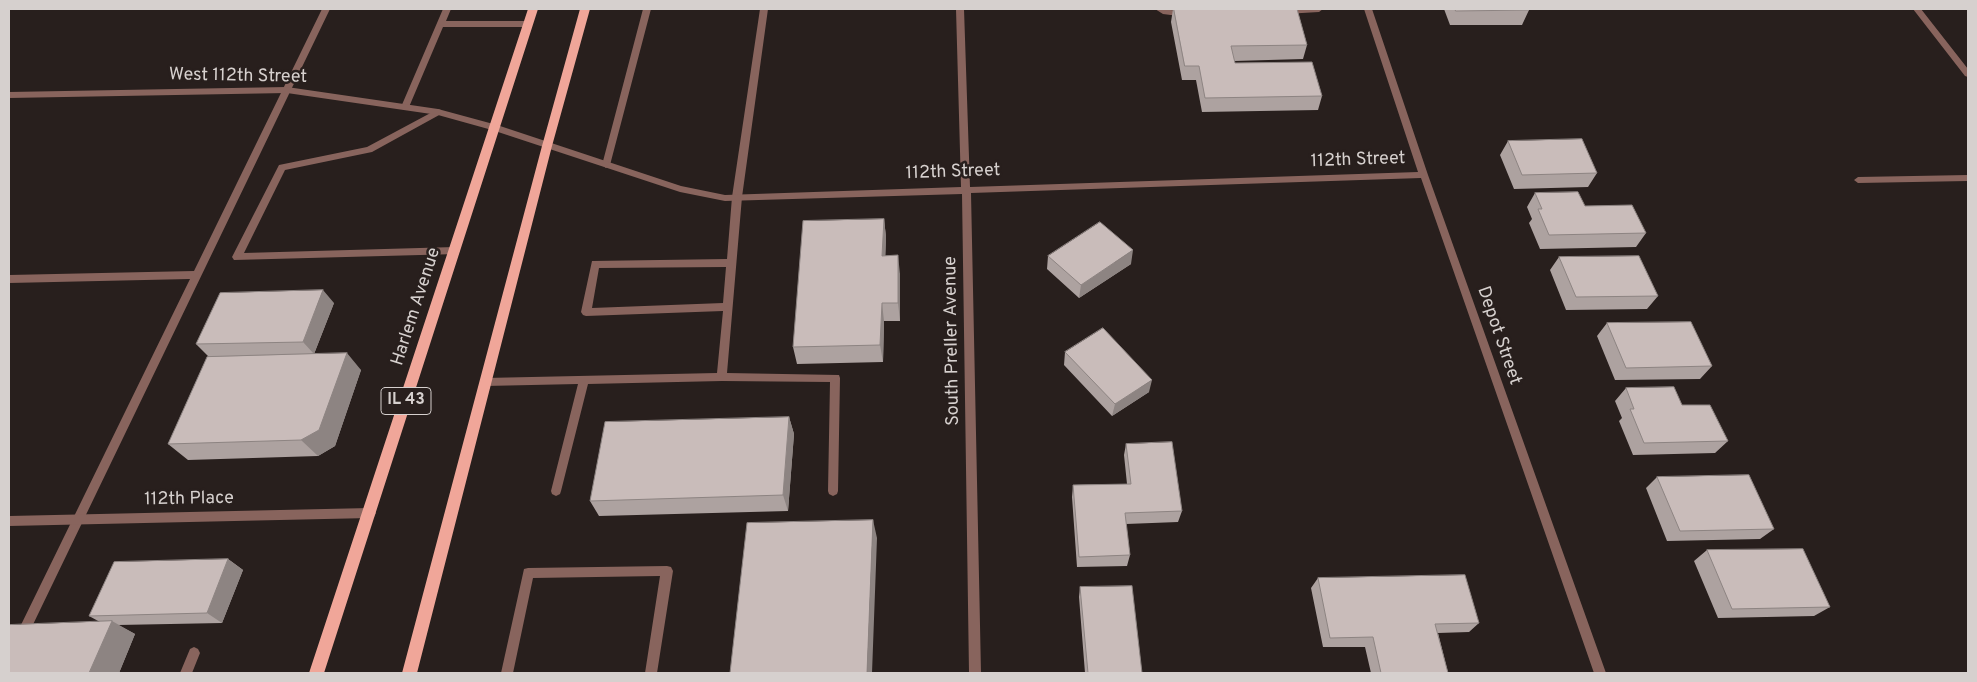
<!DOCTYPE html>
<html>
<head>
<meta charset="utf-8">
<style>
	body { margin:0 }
	#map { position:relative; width:1977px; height:682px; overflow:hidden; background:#281f1d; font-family:Overpass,sans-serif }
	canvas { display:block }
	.frame { position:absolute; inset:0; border:10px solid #d6d0ce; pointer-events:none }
</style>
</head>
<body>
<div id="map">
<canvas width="1977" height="682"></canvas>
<div class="frame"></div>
</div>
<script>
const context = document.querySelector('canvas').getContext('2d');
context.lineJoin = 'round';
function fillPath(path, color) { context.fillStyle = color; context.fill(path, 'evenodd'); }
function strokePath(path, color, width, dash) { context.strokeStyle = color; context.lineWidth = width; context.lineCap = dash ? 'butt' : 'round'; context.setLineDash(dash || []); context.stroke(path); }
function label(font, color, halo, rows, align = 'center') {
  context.font = font + ' Overpass,sans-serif'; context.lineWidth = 5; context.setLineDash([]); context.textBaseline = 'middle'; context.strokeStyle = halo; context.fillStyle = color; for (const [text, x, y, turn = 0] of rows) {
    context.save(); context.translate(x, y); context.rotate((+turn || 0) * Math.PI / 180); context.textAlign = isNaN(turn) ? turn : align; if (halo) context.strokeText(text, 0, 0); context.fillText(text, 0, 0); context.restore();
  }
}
fillPath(new Path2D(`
	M322,9H330L26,639L22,641L18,639L16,635L18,631L190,279L9,283V275L194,271Z
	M443,9H451L446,21H528L532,24L528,27H443L409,107L405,110L402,109L401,107Z
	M643,9H651L610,165L606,168L602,165Z
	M760,9H768L742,197L727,373L839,375L840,378L838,491L837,494L833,496L829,494L828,491L830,382L722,381L588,384L561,491L560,494L556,496L552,494L551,491L578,384L485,386L481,385L480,382L481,379L485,378L717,373L723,311L586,316L583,315L581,312L592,261L727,259L732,197ZM726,267L723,303L592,308L599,268Z
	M1155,9L1186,11L1190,14L1186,17L1163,14Z
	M1282,9H1323L1319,12L1285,14L1281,11Z
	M438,109L441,110L442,112L441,114L372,152L285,170L244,253L455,247L460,251L458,254L234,260L232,257L279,165L367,147Z
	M1968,175V181L1858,183L1854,180L1858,177Z
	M667,566L671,567L673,571L657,673H645L660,576L533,578L513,673H501L524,569L528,568Z
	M194,647L198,649L200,653L192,673H180L190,649Z`), '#88645d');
fillPath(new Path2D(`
	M956,9H964L970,187L1418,172L1364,9H1372L1428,175L1606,673H1594L1421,178L971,193L981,673H969L962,194L725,201L680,192L492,130L438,115L287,93L9,98V92L287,87L438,109L497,125L681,186L725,195L961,187Z
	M1913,9H1921L1968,69V77L1965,76Z
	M370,508L374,509L376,513L374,517L370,518L9,526V516Z`), '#88645d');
fillPath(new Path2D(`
	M528,9H538L324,673H309Z
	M580,9H590L552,146L417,673H402L542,146Z`), '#f0a699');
fillPath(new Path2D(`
	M1173,9H1297L1307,45L1303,59L1234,61L1235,63L1322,96L1318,110L1202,112L1196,80H1182L1171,22Z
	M1444,9H1528L1529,10L1522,25H1450Z
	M1508,141L1597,173L1588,187L1514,189L1500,155Z
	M1535,193L1585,206L1646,233L1636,247L1540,249L1529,223L1532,219L1527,207Z
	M884,219L886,237L885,256L900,274V321H884L883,362L797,364L793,347Z
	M1048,256L1131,264L1079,298L1047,269Z
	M1559,257L1658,296L1647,309L1566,310L1550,270Z
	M334,303L314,354L361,370L335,446L318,456L188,460L168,444L209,357L196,344Z
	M1607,323L1712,366L1700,379L1615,380L1597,336Z
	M1065,352L1149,392L1112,416L1064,365Z
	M1626,388L1682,405L1728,441L1715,453L1633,455L1619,421L1622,418L1615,401Z
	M789,417L794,434L788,511L599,516L590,501Z
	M1126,444L1182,511L1178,522L1126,524L1130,555L1127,566L1077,567L1072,497L1073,485L1127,484L1124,455Z
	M1657,477L1774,529L1760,539L1667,541L1646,488Z
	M1707,550L1830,607L1814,616L1718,618L1694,561Z
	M228,559L243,570L222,623L118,625L135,634L119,673H9L100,622L89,616Z
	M1318,578L1479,623L1469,632L1438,633L1448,673H1371L1365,647H1323L1311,588Z
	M1080,587L1142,673H1085L1079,597Z`), '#ada2a0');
fillPath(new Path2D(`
	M884,219L886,237L885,274L882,256Z
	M1133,250L1131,264L1079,298L1081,285Z
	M898,255L900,274V321L898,303Z
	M323,290L334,303L314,354L303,342Z
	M882,303L884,321L883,362L880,345Z
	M347,353L361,370L335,446L318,456L301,440Z
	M1152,380L1149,392L1112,416L1115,404Z
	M789,417L794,434L788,511L783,495Z
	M873,520L877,538L872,673H867Z
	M228,559L243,570L222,623L207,613Z
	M112,621L135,634L119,673H89Z`), '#8d8482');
const building = new Path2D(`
	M1174,9H1297L1307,45L1231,46L1235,63L1312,62L1322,96L1205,98L1199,66H1185Z
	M1455,9H1528L1529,10L1456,11Z
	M1582,139L1597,173L1522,175L1508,141Z
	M1578,192L1585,206L1632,205L1646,233L1549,235L1538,209H1542L1535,193Z
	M884,219L882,256L898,255V303H882L880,345L793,347L803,221Z
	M1100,222L1133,250L1081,285L1048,256Z
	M1639,256L1658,296L1576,297L1559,257Z
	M323,290L303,342L196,344L220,293Z
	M1691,322L1712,366L1626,368L1607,323Z
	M1103,328L1152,380L1115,404L1065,352Z
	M347,353L319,430L301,440L168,444L207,357Z
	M1674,387L1682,405H1710L1728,441L1644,443L1630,409H1634L1626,388Z
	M789,417L783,495L590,501L605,422Z
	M1172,442L1182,511L1125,513L1130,555L1079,557L1073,485L1131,484L1126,444Z
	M1749,475L1774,529L1680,531L1657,477Z
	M873,520L867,673H730L747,523Z
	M1803,549L1830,607L1732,609L1707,550Z
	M228,559L207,613L89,616L114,562Z
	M1465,575L1479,623L1435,624L1448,673H1381L1373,637L1330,638L1318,578Z
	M1132,586L1142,673H1088L1080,587Z
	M112,621L89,673H9V625Z`);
fillPath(building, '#c9bcba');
strokePath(building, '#8d8482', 1);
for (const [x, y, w] of [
	[406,401,50]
]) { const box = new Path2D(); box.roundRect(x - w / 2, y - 13.5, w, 27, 4); context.fillStyle = '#281f1d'; context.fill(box); strokePath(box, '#d6d0ce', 1); }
label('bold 16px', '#d6d0ce', null, [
	["IL 43",406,401]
]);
label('18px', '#d6d0ce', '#281f1d', [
	["West 112th Street",238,77,1],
	["112th Street",1358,161,-2],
	["112th Street",953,173,-2],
	["Harlem Avenue",417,307,-72],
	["Depot Street",1498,336,71],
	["South Preller Avenue",953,341,-91],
	["112th Place",189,500,-1]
]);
</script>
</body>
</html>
